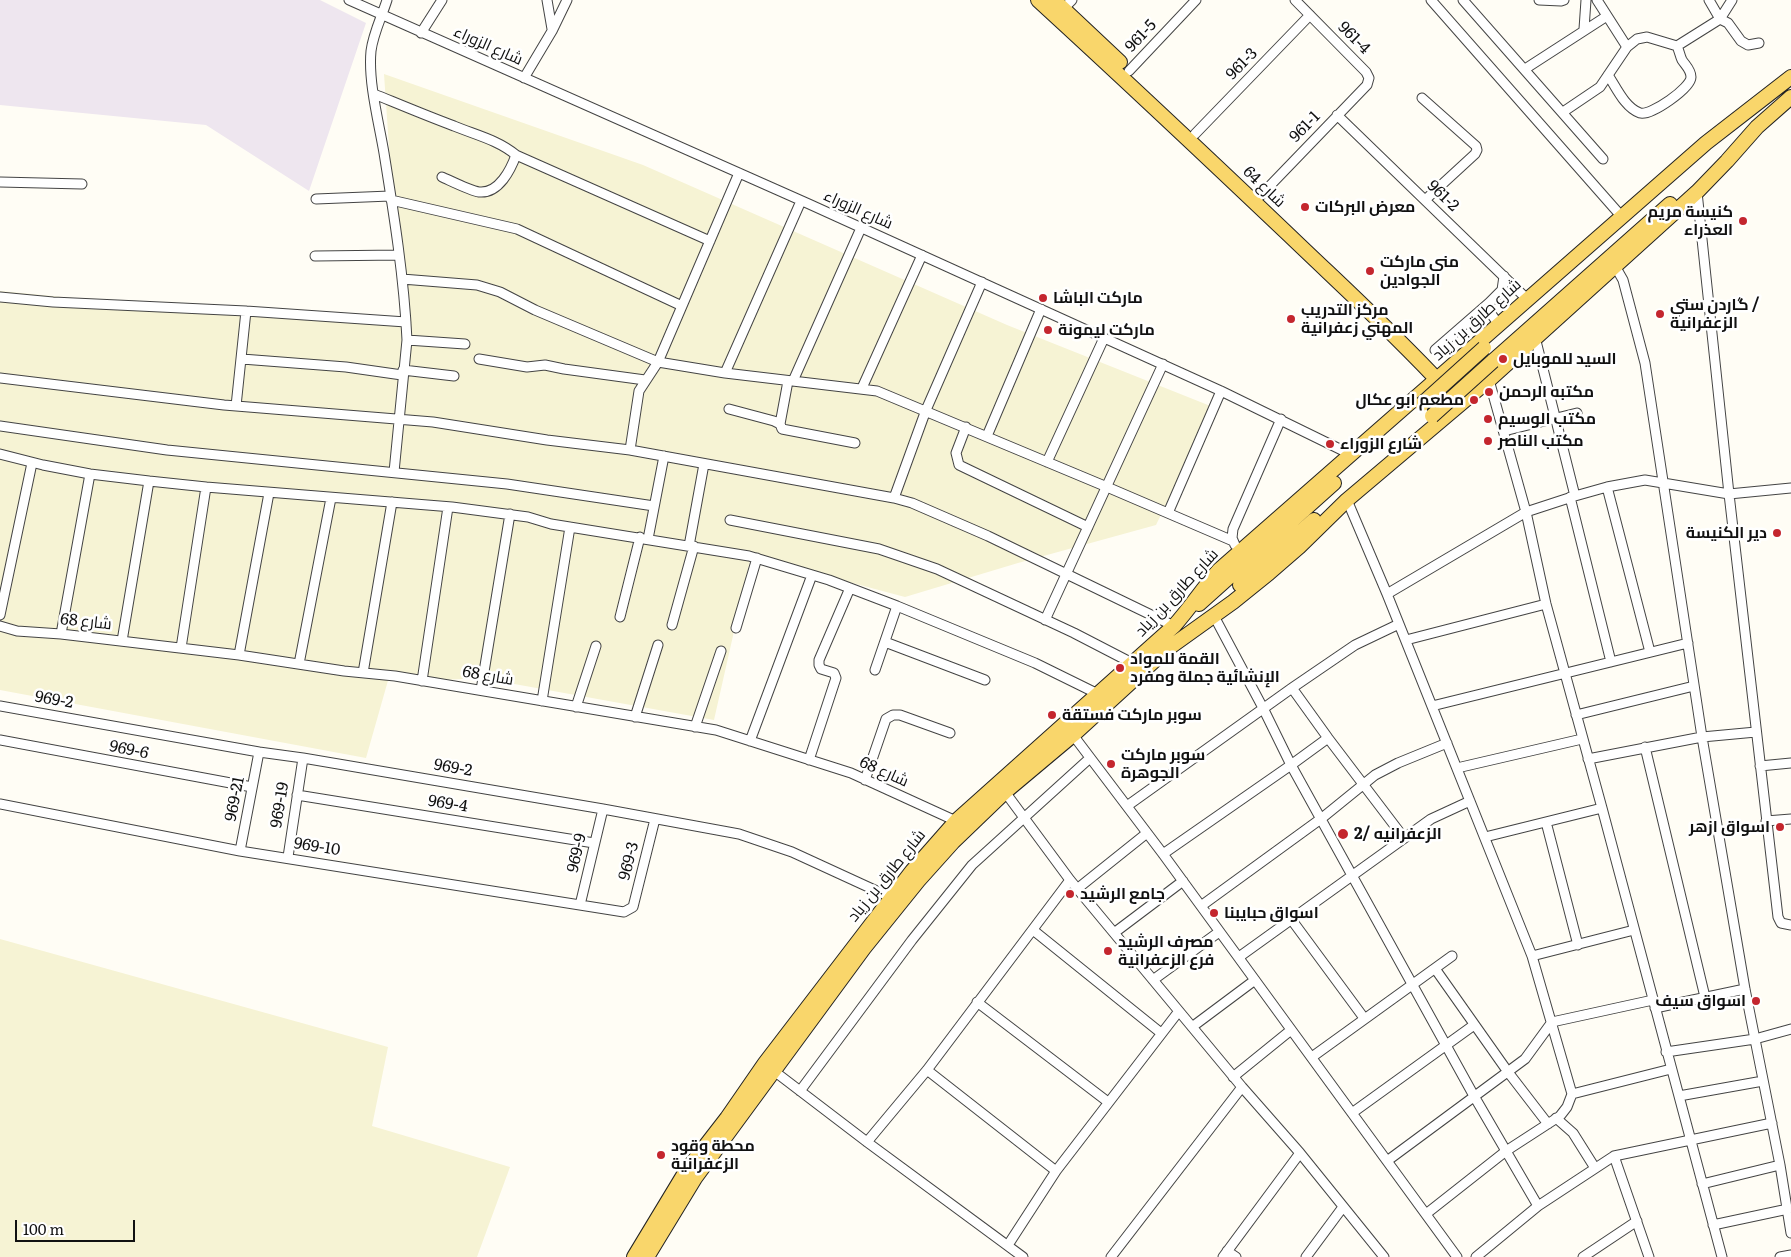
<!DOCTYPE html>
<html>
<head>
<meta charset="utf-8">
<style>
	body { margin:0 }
	#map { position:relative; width:1791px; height:1257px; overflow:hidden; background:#fffdf5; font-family:Literata,serif }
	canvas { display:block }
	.scale { position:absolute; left:15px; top:1220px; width:120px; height:22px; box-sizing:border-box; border:2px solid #111; border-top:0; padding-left:6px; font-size:15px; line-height:18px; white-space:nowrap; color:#111; -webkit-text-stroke:4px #fff; paint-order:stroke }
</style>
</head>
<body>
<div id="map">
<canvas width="1791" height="1257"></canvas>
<div class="scale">100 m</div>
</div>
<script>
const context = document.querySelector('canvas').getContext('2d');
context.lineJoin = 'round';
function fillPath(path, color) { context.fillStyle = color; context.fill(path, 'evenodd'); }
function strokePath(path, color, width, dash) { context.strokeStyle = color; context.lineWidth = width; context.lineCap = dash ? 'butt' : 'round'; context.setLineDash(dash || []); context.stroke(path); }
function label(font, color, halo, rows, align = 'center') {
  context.font = font + ' Literata,Cairo,serif'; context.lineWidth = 5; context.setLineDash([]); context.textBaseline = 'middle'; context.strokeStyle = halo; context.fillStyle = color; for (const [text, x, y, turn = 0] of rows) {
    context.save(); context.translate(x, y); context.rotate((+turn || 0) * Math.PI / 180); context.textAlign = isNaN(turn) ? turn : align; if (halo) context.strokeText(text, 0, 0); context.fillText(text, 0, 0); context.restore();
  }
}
fillPath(new Path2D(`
	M0,0H320L366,23L309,191L206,125L0,105Z`), '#eee6ef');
fillPath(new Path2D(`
	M384,74L643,165L1007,325L1213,407L1156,525L1018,563L905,597L751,556L714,720L481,678L422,681L389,677L366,758L0,690V291L177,308L401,321Z
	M0,939L388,1047L372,1126L510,1167L477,1257H0Z`), '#f6f3d4');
const street = new Path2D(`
	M349,0L809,204L1221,391L1352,455
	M387,0C382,16 373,34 371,51C368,82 379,123 384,153C394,215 404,277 407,340L394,472
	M547,0L552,29
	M1431,0L1622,217
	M1463,0L1603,159
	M1539,0L1561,1L1564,0
	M1597,0L1627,47
	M1709,0L1720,19L1728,23L1741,41L1748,45L1759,43
	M1063,9L1072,0
	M1584,29L1586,0
	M421,33L442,0
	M1525,69L1607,16
	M1129,71L1196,0
	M1608,75C1616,87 1625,108 1640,113C1651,116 1691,88 1691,77C1691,70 1686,66 1682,60C1680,56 1679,50 1677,46
	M524,78L552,31L567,0
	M374,94C401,105 427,116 454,126C476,135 498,140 516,155L710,241
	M1422,98L1476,146L1477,150L1475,154L1425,200
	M1563,112L1600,87L1627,47L1637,39L1647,37L1677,46L1720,19L1732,0
	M1337,115L1527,299
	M1195,134L1310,15
	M442,177C451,181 471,191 479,192C499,194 511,169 516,155
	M0,182L82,184
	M1697,192L1729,494L1778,917L1781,923L1791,925
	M1260,196L1367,85L1369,78L1366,72L1295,0
	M316,199L390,196
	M391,200L517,229L682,306
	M315,256L399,255
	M1615,266L1623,280L1645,363L1702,737L1745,989L1780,1165L1791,1233
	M402,279L477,285L500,292L535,310L658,362L725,373L877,391L1107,487L1233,541
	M0,297L53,302L246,311L406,322
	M1489,303L1487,308L1499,325
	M1535,337L1575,496
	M407,340L465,344
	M1435,350L1489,303L1502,290L1504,276
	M242,359L346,367L402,375
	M479,359L527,367L545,365L564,369L645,380
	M403,370L454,376
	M725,373L801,201
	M0,378L224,405L433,422L547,440L630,450L894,498L912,503L988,536L1174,626
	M1489,380L1526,512L1546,604L1602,808L1722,1257
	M793,381L861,228
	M862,388L922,255
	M236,406L246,311
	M729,409L774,421L780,424L782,429L855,443
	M780,424L788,381
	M0,426L167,450L507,484L654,506
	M966,427L956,453L959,465L1088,527
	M1504,431L1577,413
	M987,436L1041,309
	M630,450L639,391L658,362L739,173
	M0,454L43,465L90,474L149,481
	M1047,462L1104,338
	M1607,487L1650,652
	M1570,497L1611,662
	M894,498L926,410L982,282
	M1347,500L1387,594L1532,956L1572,1094L1567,1107L1560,1116L1506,1151L1426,1214
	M1168,513L1221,391
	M730,520L879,549L937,569L1074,633L1132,663
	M648,539L664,456
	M1235,545L1232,538L1233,529L1281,419
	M689,546L704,464
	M1387,594L1526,512L1575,496L1607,487L1645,480L1729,494L1791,488
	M0,615L32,463
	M1214,616L1263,708L1291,765L1474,1096L1538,1206
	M620,617L640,537
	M1045,620L1163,364
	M672,625L694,546
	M0,626L17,631L61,634L239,655L344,671L395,676L716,730L851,773L956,821
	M736,628L757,558
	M61,634L90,474
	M1406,640L1546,604
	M122,641L149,481L206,487
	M885,642L985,680
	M181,648L206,487L452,507L528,517L551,524L749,556L829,580L897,606L1035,663L1098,694
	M239,655L269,493
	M299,664L331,498
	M875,670L897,606
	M363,673L392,502
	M422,681L448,507
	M1292,688L1328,738L1404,838
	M481,690L510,514
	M542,701L570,527
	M0,706L259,752L303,758L603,809L739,834L792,852L890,897
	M1432,706L1688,643
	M576,707L596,646
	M1576,715L1694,686
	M635,717L658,645
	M695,727L721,651
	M1073,735L1163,854L1457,1257
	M0,740L252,787
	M750,741L812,575
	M1645,747L1705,997
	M1588,759L1702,737L1756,732
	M809,760L836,678L834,673L821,669L819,665V660L850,588
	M1760,766L1791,763
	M1457,768L1582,739
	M865,780L886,719L893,715H900L950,733
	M1005,792L1070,880L1242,1087L1300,1153L1384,1257
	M297,795L594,843
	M0,804L240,851L624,912L633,907L655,819
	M1127,806L1292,688L1355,645L1399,624
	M1766,821L1791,819
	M1546,822L1578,945
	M1485,837L1602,808
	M240,851L259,752
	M1163,854L1291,765L1328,738
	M288,857L303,758
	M1077,889L1147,833
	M580,905L603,809
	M1201,906L1322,818L1375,775L1398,763L1447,743
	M1291,919L1364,1018
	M1033,930L1161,1033
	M1114,933L1183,881
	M1532,956L1634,930
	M1239,957L1431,819L1470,801
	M1436,970L1508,1072L1548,1124
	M1153,980L1219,932
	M977,1002L1108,1102
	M1655,1008L1745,989
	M1192,1027L1255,980
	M1666,1052L1755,1039L1791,1029
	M1312,1057L1452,956
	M927,1070L1056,1171
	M774,1071L867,1142L1023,1257
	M1233,1077L1291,1030
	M800,1091L912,940L972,865L1090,758
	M1572,1094L1671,1069
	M1679,1096L1763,1081
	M1352,1113L1474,1025
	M1556,1118L1573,1133L1595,1168
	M867,1142L927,1070L1070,880
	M1614,1156L1649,1257
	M1387,1161L1525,1059L1552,1022L1653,1000
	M1702,1184L1780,1165
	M1713,1225L1788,1209
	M1008,1245L1056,1171L1179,1011
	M1227,1251L1236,1257
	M1111,1257L1242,1087
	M1223,1257L1300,1153
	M1306,1257L1343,1207
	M1476,1257L1538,1206L1614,1156L1772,1123
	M1583,1257L1637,1221
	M1780,1257L1791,1255`);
const primary = new Path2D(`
	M1038,0C1123,78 1206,156 1289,235C1341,285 1394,333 1443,386
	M1054,0L1120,62
	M1493,361L1670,204
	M1240,585L1314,520
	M1199,604L1334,483
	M634,1257L686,1171L727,1118L765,1063L912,871L956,821L1174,626C1190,608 1203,588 1219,570L1706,143L1791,77
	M647,1257L695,1178L864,948L918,881L953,842L1005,792L1073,735L1166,650L1233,602L1269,573L1299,547L1347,500L1489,380L1697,192L1727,161L1757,127L1791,97`);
strokePath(street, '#444', 11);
strokePath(primary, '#222', 16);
strokePath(street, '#fff', 9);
strokePath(primary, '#f9d66b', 14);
const primaryBridge = new Path2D(`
	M1422,404L1484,348
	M1432,416L1493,361`);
strokePath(primaryBridge, '#222', 16, []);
strokePath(primaryBridge, '#f9d66b', 14);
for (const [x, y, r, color] of [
	[1305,207,5,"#c4262e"],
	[1743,221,5,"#c4262e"],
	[1370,271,5,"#c4262e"],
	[1043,298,5,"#c4262e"],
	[1660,314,5,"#c4262e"],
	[1291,319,5,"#c4262e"],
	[1048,330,5,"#c4262e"],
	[1503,359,5,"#c4262e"],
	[1489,392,5,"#c4262e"],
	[1474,400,5,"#c4262e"],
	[1488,419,5,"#c4262e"],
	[1488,441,5,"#c4262e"],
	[1330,444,5,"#c4262e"],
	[1777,533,5,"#c4262e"],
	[1120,668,5,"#c4262e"],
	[1052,715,5,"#c4262e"],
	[1111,764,5,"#c4262e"],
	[1780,827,5,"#c4262e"],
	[1343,834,6,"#c4262e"],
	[1070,894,5,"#c4262e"],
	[1214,913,5,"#c4262e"],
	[1108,951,5,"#c4262e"],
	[1756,1001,5,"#c4262e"],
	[661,1155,5,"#c4262e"]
]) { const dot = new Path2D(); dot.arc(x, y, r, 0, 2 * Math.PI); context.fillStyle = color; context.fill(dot); strokePath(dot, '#fff', 2); }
label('16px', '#111', '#fff', [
	["961-5",1141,36,-47],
	["961-4",1354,38,45],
	["شارع الزوراء",488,46,24],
	["961-3",1242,64,-46],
	["961-1",1305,127,-46],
	["شارع 64",1264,187,44],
	["961-2",1443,196,44],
	["شارع الزوراء",858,210,24],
	["شارع طارق بن زياد",1477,320,-42],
	["شارع طارق بن زياد",1177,593,-47],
	["شارع 68",86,622,6],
	["شارع 68",488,676,10],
	["969-2",54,700,10],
	["969-6",129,750,11],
	["969-2",453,768,10],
	["شارع 68",884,772,24],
	["969-21",235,799,-79],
	["969-4",448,804,9],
	["969-19",280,805,-81],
	["969-10",317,847,9],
	["969-9",577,853,-77],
	["969-3",629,861,-76],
	["شارع طارق بن زياد",887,876,-51]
]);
label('bold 16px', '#111', '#fff', [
	["معرض البركات",1315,207],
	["كنيسة مريم",1733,212,"right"],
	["العذراء",1733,230,"right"],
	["مني ماركت",1380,262],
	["الجوادين",1380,280],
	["ماركت الباشا",1053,298],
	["گاردن ستي /",1670,305],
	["الزعفرانية",1670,323],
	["مركز التدريب",1301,310],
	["المهني زعفرانية",1301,328],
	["ماركت ليمونة",1058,330],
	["السيد للموبايل",1513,359],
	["مكتبه الرحمن",1499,392],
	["مطعم ابو عكال",1464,400,"right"],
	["مكتب الوسيم",1498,419],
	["مكتب الناصر",1498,441],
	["شارع الزوراء",1340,444],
	["دير الكنيسة",1767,533,"right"],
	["القمة للمواد",1130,659],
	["الإنشائية جملة ومفرد",1130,677],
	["سوبر ماركت فستقة",1062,715],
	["سوبر ماركت",1121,755],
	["الجوهرة",1121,773],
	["اسواق ازهر",1770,827,"right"],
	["الزعفرانيه /2",1354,834],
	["جامع الرشيد",1080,894],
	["اسواق حبايبنا",1224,913],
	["مصرف الرشيد",1118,942],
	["فرع الزعفرانية",1118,960],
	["اسواق سيف",1746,1001,"right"],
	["محطة وقود",671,1146],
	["الزعفرانية",671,1164]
], 'left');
</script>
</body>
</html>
